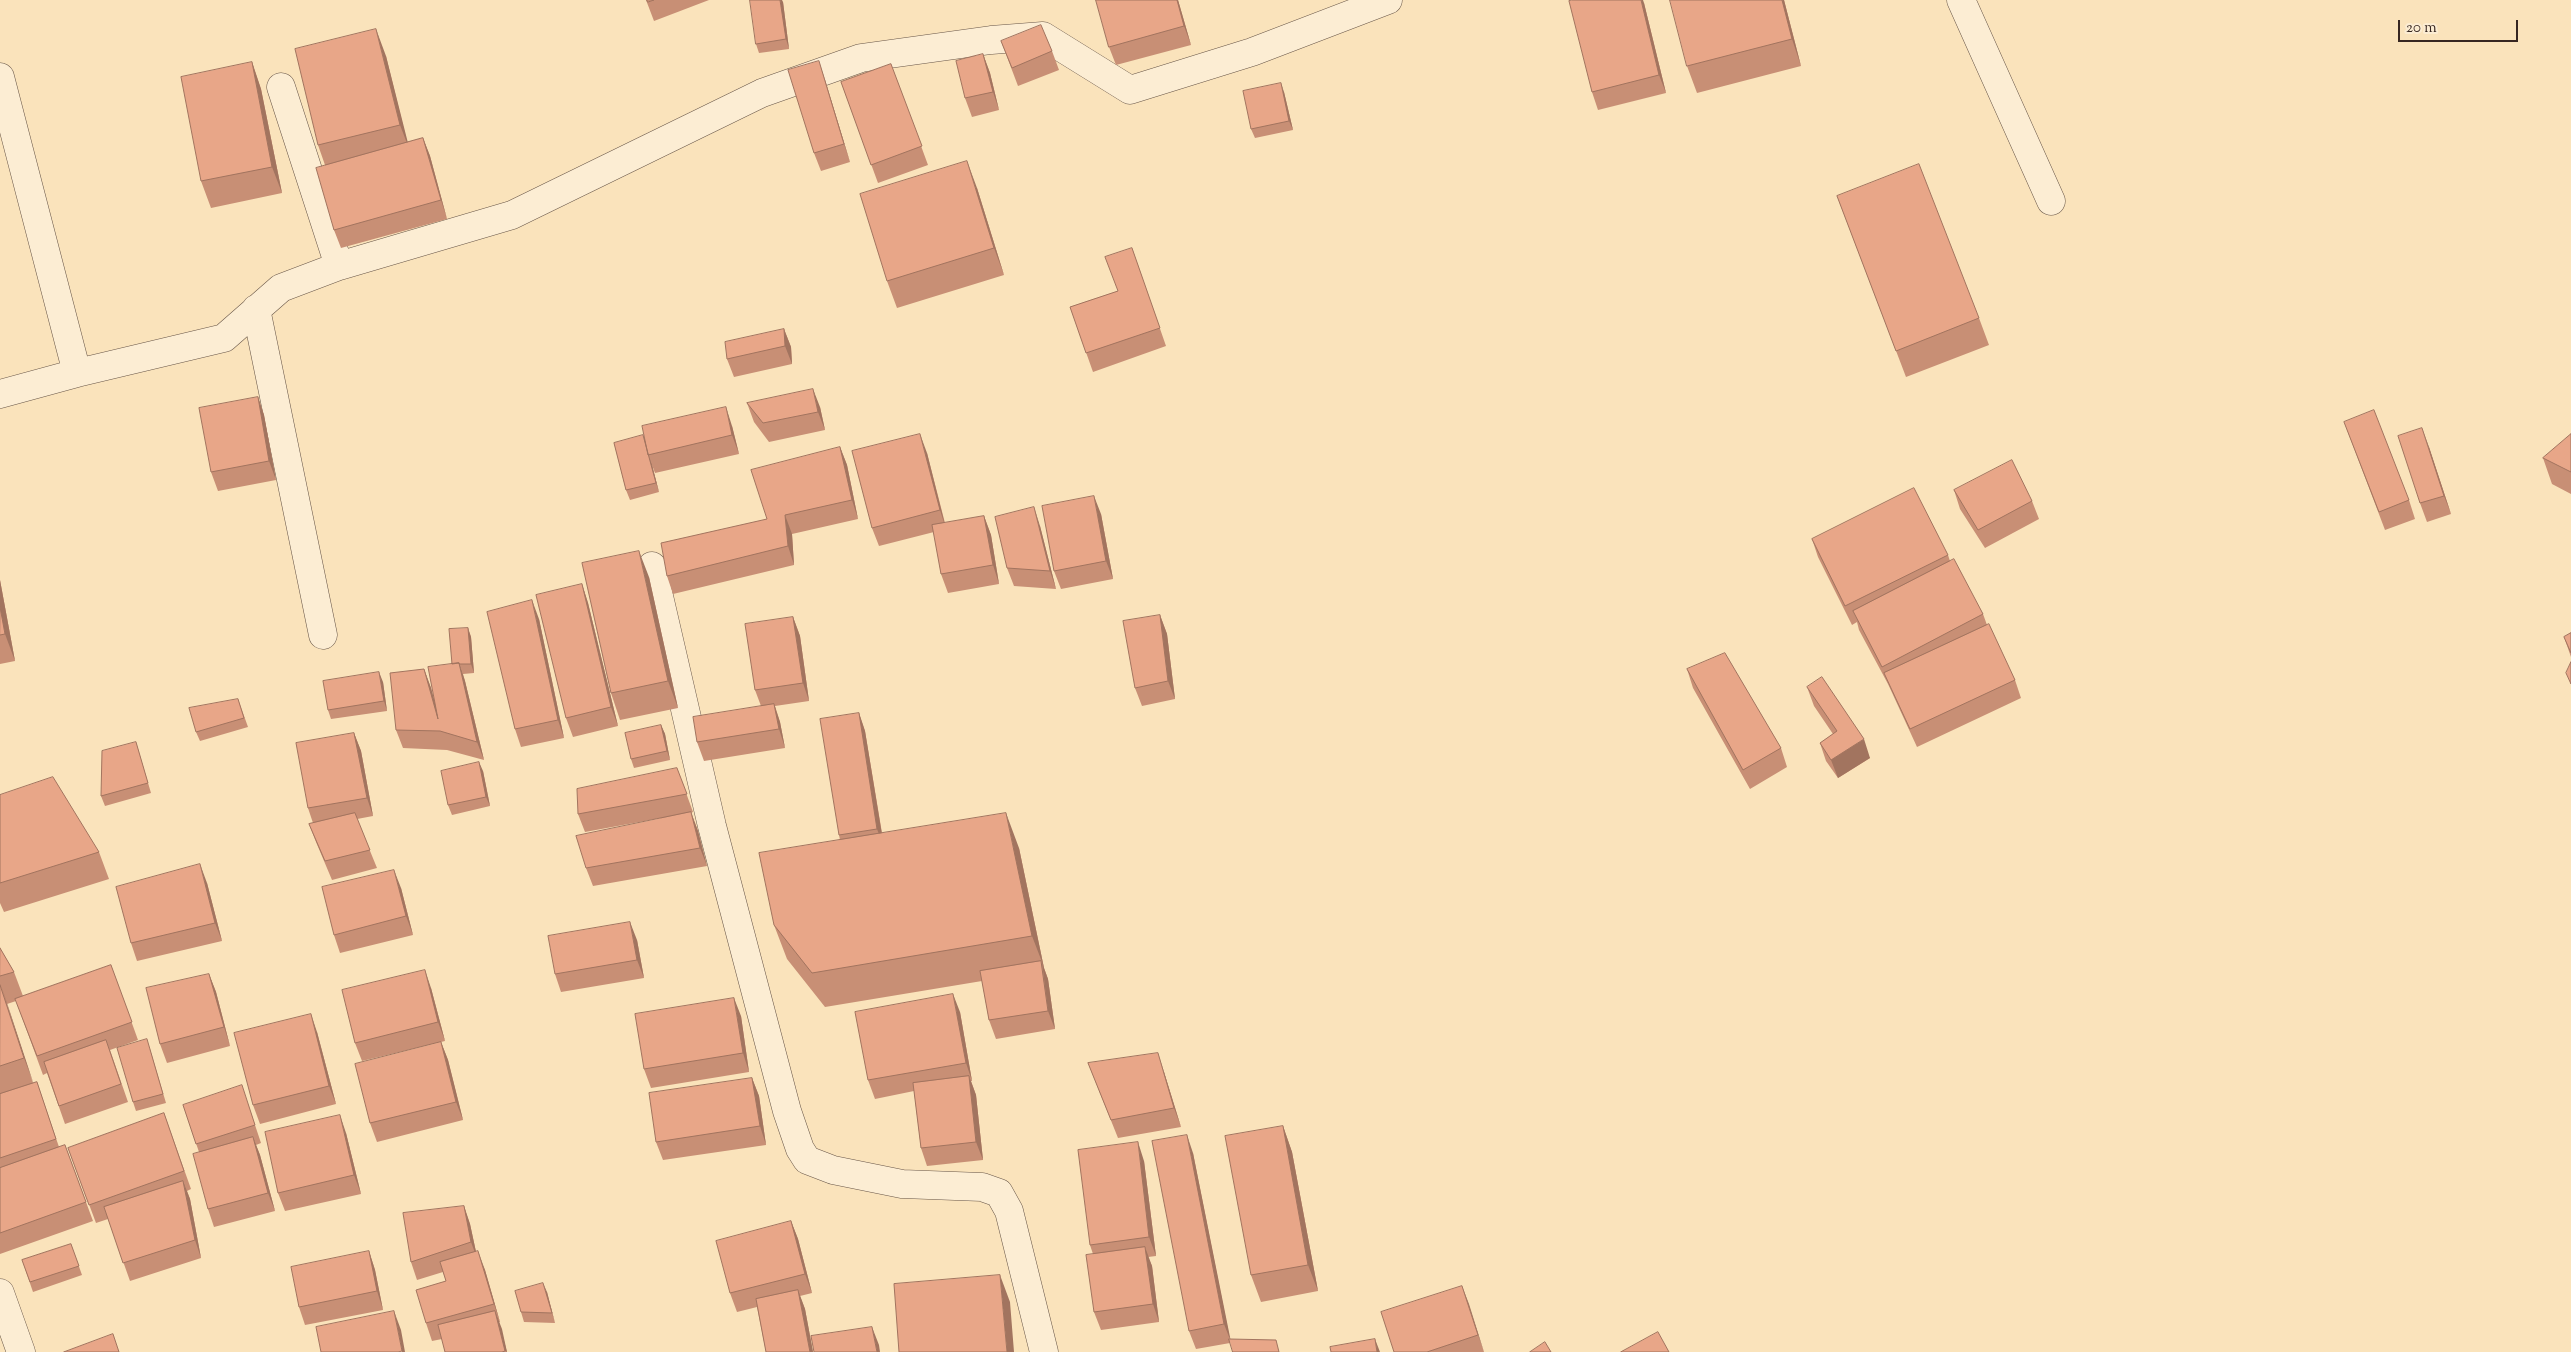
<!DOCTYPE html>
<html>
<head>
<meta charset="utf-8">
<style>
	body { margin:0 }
	#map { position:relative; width:2571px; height:1352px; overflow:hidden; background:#fae3bb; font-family:"Sorts Mill Goudy",serif }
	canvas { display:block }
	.scale { position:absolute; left:2398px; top:20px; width:120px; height:22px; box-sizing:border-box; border:2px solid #372721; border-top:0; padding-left:6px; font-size:15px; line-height:18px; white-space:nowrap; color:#372721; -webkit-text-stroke:4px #fcedd3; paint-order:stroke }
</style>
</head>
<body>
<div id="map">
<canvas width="2571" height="1352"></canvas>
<div class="scale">20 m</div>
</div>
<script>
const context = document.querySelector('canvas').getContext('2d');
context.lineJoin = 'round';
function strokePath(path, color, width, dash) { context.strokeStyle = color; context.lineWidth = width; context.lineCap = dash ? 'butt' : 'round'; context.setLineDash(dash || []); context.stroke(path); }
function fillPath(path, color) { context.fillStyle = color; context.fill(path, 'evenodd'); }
const street = new Path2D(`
	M1961,0L2051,201
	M0,77L77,373
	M281,87L339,266
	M256,309L323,635
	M0,394L77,373L224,338L281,288L339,266L512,215L762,93L861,58L991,40L1043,36L1130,90L1252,52L1388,0
	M652,566L712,826L787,1111L800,1149L807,1160L833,1170L902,1184L982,1187L999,1193L1009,1211L1044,1352
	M0,1293L21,1352`);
strokePath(street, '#685648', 29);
strokePath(street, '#fcedd3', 28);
fillPath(new Path2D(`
	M646,0H709L654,21Z
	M1096,0H1178L1191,45L1116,65L1109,47Z
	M1784,0L1801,66L1697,93L1687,66Z
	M783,2L789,49L759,53L756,44Z
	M1644,3L1666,93L1598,110L1592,92Z
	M1001,41L1052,51L1059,70L1018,86Z
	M983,54L990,73L999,110L972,117L965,98Z
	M386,56L407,142L423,138L430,156L447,219L341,248L334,230L325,165L318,145Z
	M252,62L261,89L282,193L211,208L201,181Z
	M891,64L928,165L878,183L841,82Z
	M825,80L850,162L821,171L814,153Z
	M1284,92L1293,130L1255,138L1251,129Z
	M977,188L1004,275L897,308L887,281Z
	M1837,196L1979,318L1989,345L1906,377Z
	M1132,248L1166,346L1093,372L1070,307L1118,291Z
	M784,329L791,347L792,364L734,377L727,359Z
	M258,397L264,415L276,480L218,491L211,472Z
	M747,403L820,407L825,430L769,442L754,422Z
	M2344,422L2409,500L2415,519L2385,530Z
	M732,426L739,454L655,473L652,465L659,492L630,500L626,490L614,443Z
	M2571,434V494L2552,484L2543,458Z
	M840,447L847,465L858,519L792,534L794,565L673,594L667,576L767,519Z
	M2429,447L2451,514L2427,522L2420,503Z
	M927,453L945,523L984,516L991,535L999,584L948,593L941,574L934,532L879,546L872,528Z
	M1954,490L2032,501L2039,519L1985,548L1960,509Z
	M1101,514L1113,579L1061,589L1054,571Z
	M1040,526L1056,589L1014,586L1007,568Z
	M1812,539L1948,555L1950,561L1983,614L1987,625L2015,680L2021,698L1917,747L1888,684L1859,630L1857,622L1852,625L1818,557Z
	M649,577L678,708L620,720L611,693Z
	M0,580L15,661L0,664Z
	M582,584L588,603L618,726L573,737L566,718Z
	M1160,615L1167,634L1175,699L1142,706L1135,688Z
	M793,617L800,636L809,701L775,706L780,722L785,748L704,761L697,742L761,706L755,690Z
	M539,619L564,738L521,747L515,729Z
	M468,628L471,637L474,673L463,674L465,681L484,760L447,750L403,748L396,730L424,669L431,688L434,700Z
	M2571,633V657L2564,637Z
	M1687,669L1781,748L1787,767L1750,789L1693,688Z
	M383,682L387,711L331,719L328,710Z
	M1807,687L1870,758L1838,778L1826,761L1820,743L1833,734L1814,706Z
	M238,699L248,727L200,741L196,732Z
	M859,713L865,731L882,833L1019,848L1044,968L1048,979L1055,1029L996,1039L989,1020L982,981L825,1007L787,959L774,925L840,840L839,835Z
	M661,725L665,734L670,760L634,768L631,759Z
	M354,733L361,751L373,816L357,819L377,868L332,880L316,842L309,824L313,823L308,808Z
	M136,742L151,793L105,806L101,796Z
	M677,768L693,812L691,813L698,831L707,866L593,886L586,868L661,818L585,832L578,814Z
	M483,771L490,806L452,815L448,805Z
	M0,795L99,852L109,879L4,912L0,903Z
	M207,883L222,941L137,961L131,943Z
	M401,888L413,935L340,953L334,935Z
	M637,940L644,978L561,992L555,974Z
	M0,948L14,972L23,996L111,965L138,1040L110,1050L128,1102L65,1124L47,1073L43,1075L16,1001L7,1004L33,1083L37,1082L59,1147L65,1145L93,1221L0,1254Z
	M209,974L216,992L230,1046L167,1063L160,1044Z
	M431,988L445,1041L362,1061L355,1043Z
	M960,1012L972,1081H971L976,1095L983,1160L927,1166L921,1148L914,1091L875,1099L868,1080Z
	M741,1016L749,1072L651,1088L644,1069Z
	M317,1032L336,1104L260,1124L253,1105Z
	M441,1042L448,1060L463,1120L377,1142L370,1123Z
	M150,1049L166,1103L136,1111L133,1102Z
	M1088,1063L1164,1072L1181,1127L1118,1138Z
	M752,1078L759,1096L766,1145L663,1160L656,1142Z
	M248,1104L261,1143L256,1145L260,1155L275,1211L214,1227L208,1209L199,1152L183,1105Z
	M164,1113L191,1189L187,1191L190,1199L201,1258L130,1281L108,1219L96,1223L68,1148Z
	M1283,1126L1292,1152L1318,1291L1261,1302L1251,1275Z
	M346,1133L361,1194L285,1211L278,1193Z
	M1193,1153L1230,1340V1343L1196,1349L1189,1331Z
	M1144,1161L1156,1256L1148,1257L1152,1266L1159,1322L1101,1330L1094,1312L1093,1254L1090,1245Z
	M464,1206L470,1224L476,1252L485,1270L500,1322H499L507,1352H445L442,1339L432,1341L426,1323L446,1281L443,1272L417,1280L411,1262Z
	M791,1221L798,1239L812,1293L800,1296L805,1309L813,1352H766L757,1307L737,1312L730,1293Z
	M71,1244L82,1275L33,1292L22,1260Z
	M369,1251L375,1270L383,1310L305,1325L299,1307Z
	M1462,1286L1484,1352H1394Z
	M547,1292L555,1323L524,1322L521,1312Z`), '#c88f75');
fillPath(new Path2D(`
	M780,0H782L783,2L789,49L786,39Z
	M1177,0H1178L1191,45L1184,26Z
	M1641,0H1643L1644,3L1666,93L1659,75Z
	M1782,0H1784L1801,66L1792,39Z
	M376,29L386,56L410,151L400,125Z
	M983,54L990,73L999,110L993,92Z
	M819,61L825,80L850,162L844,144Z
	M252,62L261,89L282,193L272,167Z
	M1281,83L1284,92L1293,130L1289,121Z
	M423,138L430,156L447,219L441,200Z
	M967,161L977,188L1004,275L994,248Z
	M784,329L791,347L792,364L785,346Z
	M813,389L820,407L825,430L818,412Z
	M258,397L264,415L276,480L269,461Z
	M726,407L732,426L739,454L732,435Z
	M2422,428L2429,447L2451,514L2444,496Z
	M920,434L927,453L946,529L940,510Z
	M840,447L847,465L858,519L852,500Z
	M648,455L652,465L659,492L656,483Z
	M1094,496L1101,514L1113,579L1106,561Z
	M1034,507L1040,526L1056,589L1050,571Z
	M785,515L792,534L794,565L788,546Z
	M984,516L991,535L999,584L993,565Z
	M639,551L649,577L678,708L668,681Z
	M0,580L15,661L5,634L0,607Z
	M582,584L588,603L618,726L611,707Z
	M532,600L539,619L564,738L558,720Z
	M1160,615L1167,634L1175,699L1168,681Z
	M793,617L800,636L809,701L803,683Z
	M468,628L471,637L474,673L471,664Z
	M459,663L465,681L484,760L477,742Z
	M424,669L431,688L443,732L438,719Z
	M379,672L383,682L387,711L384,701Z
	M774,704L780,722L785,748L779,729Z
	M859,713L865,731L884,847L877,829Z
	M661,725L665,734L670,760L667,751Z
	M354,733L361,751L373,816L367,798Z
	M1864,739L1870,758L1838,778L1831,760Z
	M479,762L483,771L490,806L486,797Z
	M691,812L698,831L707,866L700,848Z
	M1006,813L1019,848L1044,968L1048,979L1055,1029L1048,1011L1042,962L1032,936Z
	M200,864L207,883L222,941L215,923Z
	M394,870L401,888L413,935L406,916Z
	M630,922L637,940L644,978L637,960Z
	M425,970L431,988L445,1041L438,1022Z
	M209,974L216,992L230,1046L224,1027Z
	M1,985L10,1012L34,1085L24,1058Z
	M953,994L960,1012L972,1081L966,1063Z
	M734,998L741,1016L749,1072L743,1053Z
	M311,1014L317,1032L336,1104L329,1086Z
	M441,1042L448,1060L463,1120L456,1102Z
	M1158,1053L1164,1072L1181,1127L1174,1108Z
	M969,1076L976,1095L983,1160L976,1142Z
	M752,1078L759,1096L766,1145L760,1126Z
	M340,1115L346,1133L361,1194L354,1175Z
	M1283,1126L1292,1152L1318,1291L1308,1265Z
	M1187,1135L1193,1153L1231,1342L1224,1324Z
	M253,1137L260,1155L275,1211L268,1193Z
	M1138,1142L1144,1161L1156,1256L1149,1237Z
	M183,1181L190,1199L201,1258L195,1240Z
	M464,1206L470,1224L478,1261L471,1242Z
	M791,1221L798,1239L812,1293L805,1274Z
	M1145,1247L1152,1266L1159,1322L1153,1304Z
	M369,1251L375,1270L383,1310L377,1291Z
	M478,1251L485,1270L500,1322L494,1304Z
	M1000,1275L1010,1302L1014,1352H1007Z
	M543,1283L547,1292L555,1323Z
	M1462,1286L1469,1304L1484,1352L1478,1335Z
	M798,1290L805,1309L813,1352H810Z
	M394,1311L401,1330L405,1352H402V1351Z
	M495,1311L502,1329L507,1352L505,1351Z
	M872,1327L879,1345L880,1352H877Z
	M1375,1339L1380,1352H1377Z`), '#a2745f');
const building = new Path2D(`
	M647,0H654L648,2Z
	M750,0H780L786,39L756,44Z
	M1096,0H1177L1184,26L1109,47Z
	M1572,0H1641L1659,75L1592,92L1569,1Z
	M1670,0H1782L1792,39L1687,66Z
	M1041,25L1052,51L1012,68L1001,41Z
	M376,29L400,125L318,145L295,49Z
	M983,54L993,92L965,98L956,61Z
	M819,61L844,144L814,153L788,70Z
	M252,62L272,167L201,181L181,77Z
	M891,64L922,146L871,165L841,82Z
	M1281,83L1289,121L1251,129L1243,91Z
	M423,138L441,200L334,230L316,168Z
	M967,161L994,248L887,281L860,194Z
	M1919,164L1979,318L1896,351L1837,196Z
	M1132,248L1160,328L1086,353L1070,307L1118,291L1105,257Z
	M784,329L785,346L727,359L725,342Z
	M813,389L818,412L763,423L747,403Z
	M258,397L269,461L211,472L199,408Z
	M726,407L732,435L648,455L642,426Z
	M2374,410L2409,500L2379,512L2344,422Z
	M2422,428L2444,496L2420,503L2398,436Z
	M920,434L940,510L872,528L852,451Z
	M2571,434V472L2543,458Z
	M643,435L656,483L626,490L614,443Z
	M840,447L852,500L785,515L788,546L667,576L661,543L767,519L751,470Z
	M2012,460L2032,501L1978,530L1954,490Z
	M1914,488L1948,555L1845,606L1812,539Z
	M1094,496L1106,561L1054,571L1042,506Z
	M1034,507L1050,571L1007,568L995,517Z
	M984,516L993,565L941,574L932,525Z
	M639,551L668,681L611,693L582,563Z
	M1954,559L1983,614L1882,667L1853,611Z
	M582,584L611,707L566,718L536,595Z
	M532,600L558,720L515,729L487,612Z
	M0,607L5,634L0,635Z
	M1160,615L1168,681L1135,688L1123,621Z
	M793,617L803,683L755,690L745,624Z
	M1989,624L2015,680L1910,729L1884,673Z
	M468,628L471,664H459V663L452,664L449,629Z
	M2571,633V653L2564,637Z
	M1725,653L1781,748L1743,770L1687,669Z
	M2571,662V684L2566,673Z
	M459,663L477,742L440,731L396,730L390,673L424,669L438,719L428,667Z
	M379,672L384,701L328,710L323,681Z
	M1822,677L1864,739L1831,760L1820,743L1837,731L1807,687Z
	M238,699L244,718L196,732L189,708Z
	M774,704L779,729L697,742L693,717Z
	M859,713L877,829L839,835L820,719Z
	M661,725L667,751L631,759L625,733Z
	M354,733L367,798L308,808L296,743Z
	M136,742L148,783L101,796L102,751Z
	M479,762L486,797L448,805L441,771Z
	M677,768L687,794L578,814L577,789Z
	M53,777L99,852L0,883V795Z
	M691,812L700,848L586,868L576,836Z
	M355,813L370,850L325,861L309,824Z
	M1006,813L1032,936L812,973L774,925L759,853Z
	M200,864L215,923L131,943L116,887Z
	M394,870L406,916L334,935L322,887Z
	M630,922L637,960L555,974L548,936Z
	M0,948L14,972L0,976Z
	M1041,961L1048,1011L989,1020L980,971Z
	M111,965L132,1022L37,1056L15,999Z
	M425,970L438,1022L355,1043L342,990Z
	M209,974L224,1027L160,1044L146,988Z
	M0,985L24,1058L0,1066Z
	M953,994L966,1063L868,1080L855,1012Z
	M734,998L743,1053L644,1069L635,1014Z
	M311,1014L329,1086L253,1105L234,1033Z
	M147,1039L163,1094L133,1102L117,1048Z
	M106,1040L121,1084L59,1106L44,1062Z
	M441,1042L456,1102L370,1123L355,1064Z
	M1158,1053L1174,1108L1111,1120L1088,1063Z
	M969,1076L976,1142L921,1148L913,1083Z
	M752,1078L760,1126L656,1142L649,1093Z
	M37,1082L56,1139L0,1158V1094Z
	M242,1085L255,1125L196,1144L183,1105Z
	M164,1113L184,1171L89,1205L68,1148Z
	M340,1115L354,1175L278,1193L265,1132Z
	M1283,1126L1308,1265L1251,1275L1225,1136Z
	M1187,1135L1224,1324L1189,1331L1152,1141Z
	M253,1137L268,1193L208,1209L193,1154Z
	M1138,1142L1149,1237L1090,1245L1078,1150Z
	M65,1145L86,1202L0,1233V1168Z
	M183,1181L195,1240L123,1263L104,1207Z
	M464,1206L471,1242L411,1262L403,1213Z
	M791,1221L805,1274L730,1293L716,1241Z
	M71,1244L79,1266L30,1282L22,1260Z
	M1145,1247L1153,1304L1094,1312L1086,1255Z
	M369,1251L377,1291L299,1307L291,1267Z
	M478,1251L494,1304L426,1323L416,1290L446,1281L440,1262Z
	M1000,1275L1007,1352H899L894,1284Z
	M543,1283L552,1313L521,1312L515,1291Z
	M1462,1286L1478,1335L1427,1352H1394L1381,1312Z
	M798,1290L810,1352H766L756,1299Z
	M394,1311L402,1351L398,1352H321L316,1327Z
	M495,1311L505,1351L502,1352H445L438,1325Z
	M872,1327L877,1352H814L811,1336Z
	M1658,1332L1669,1352H1621Z
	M113,1334L119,1352H64Z
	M1229,1339L1276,1340L1279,1352H1233Z
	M1375,1339L1377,1352H1331L1330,1347Z
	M1545,1342L1551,1352H1530Z`);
fillPath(building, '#e8a688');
strokePath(building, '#a2745f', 1);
</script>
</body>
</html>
